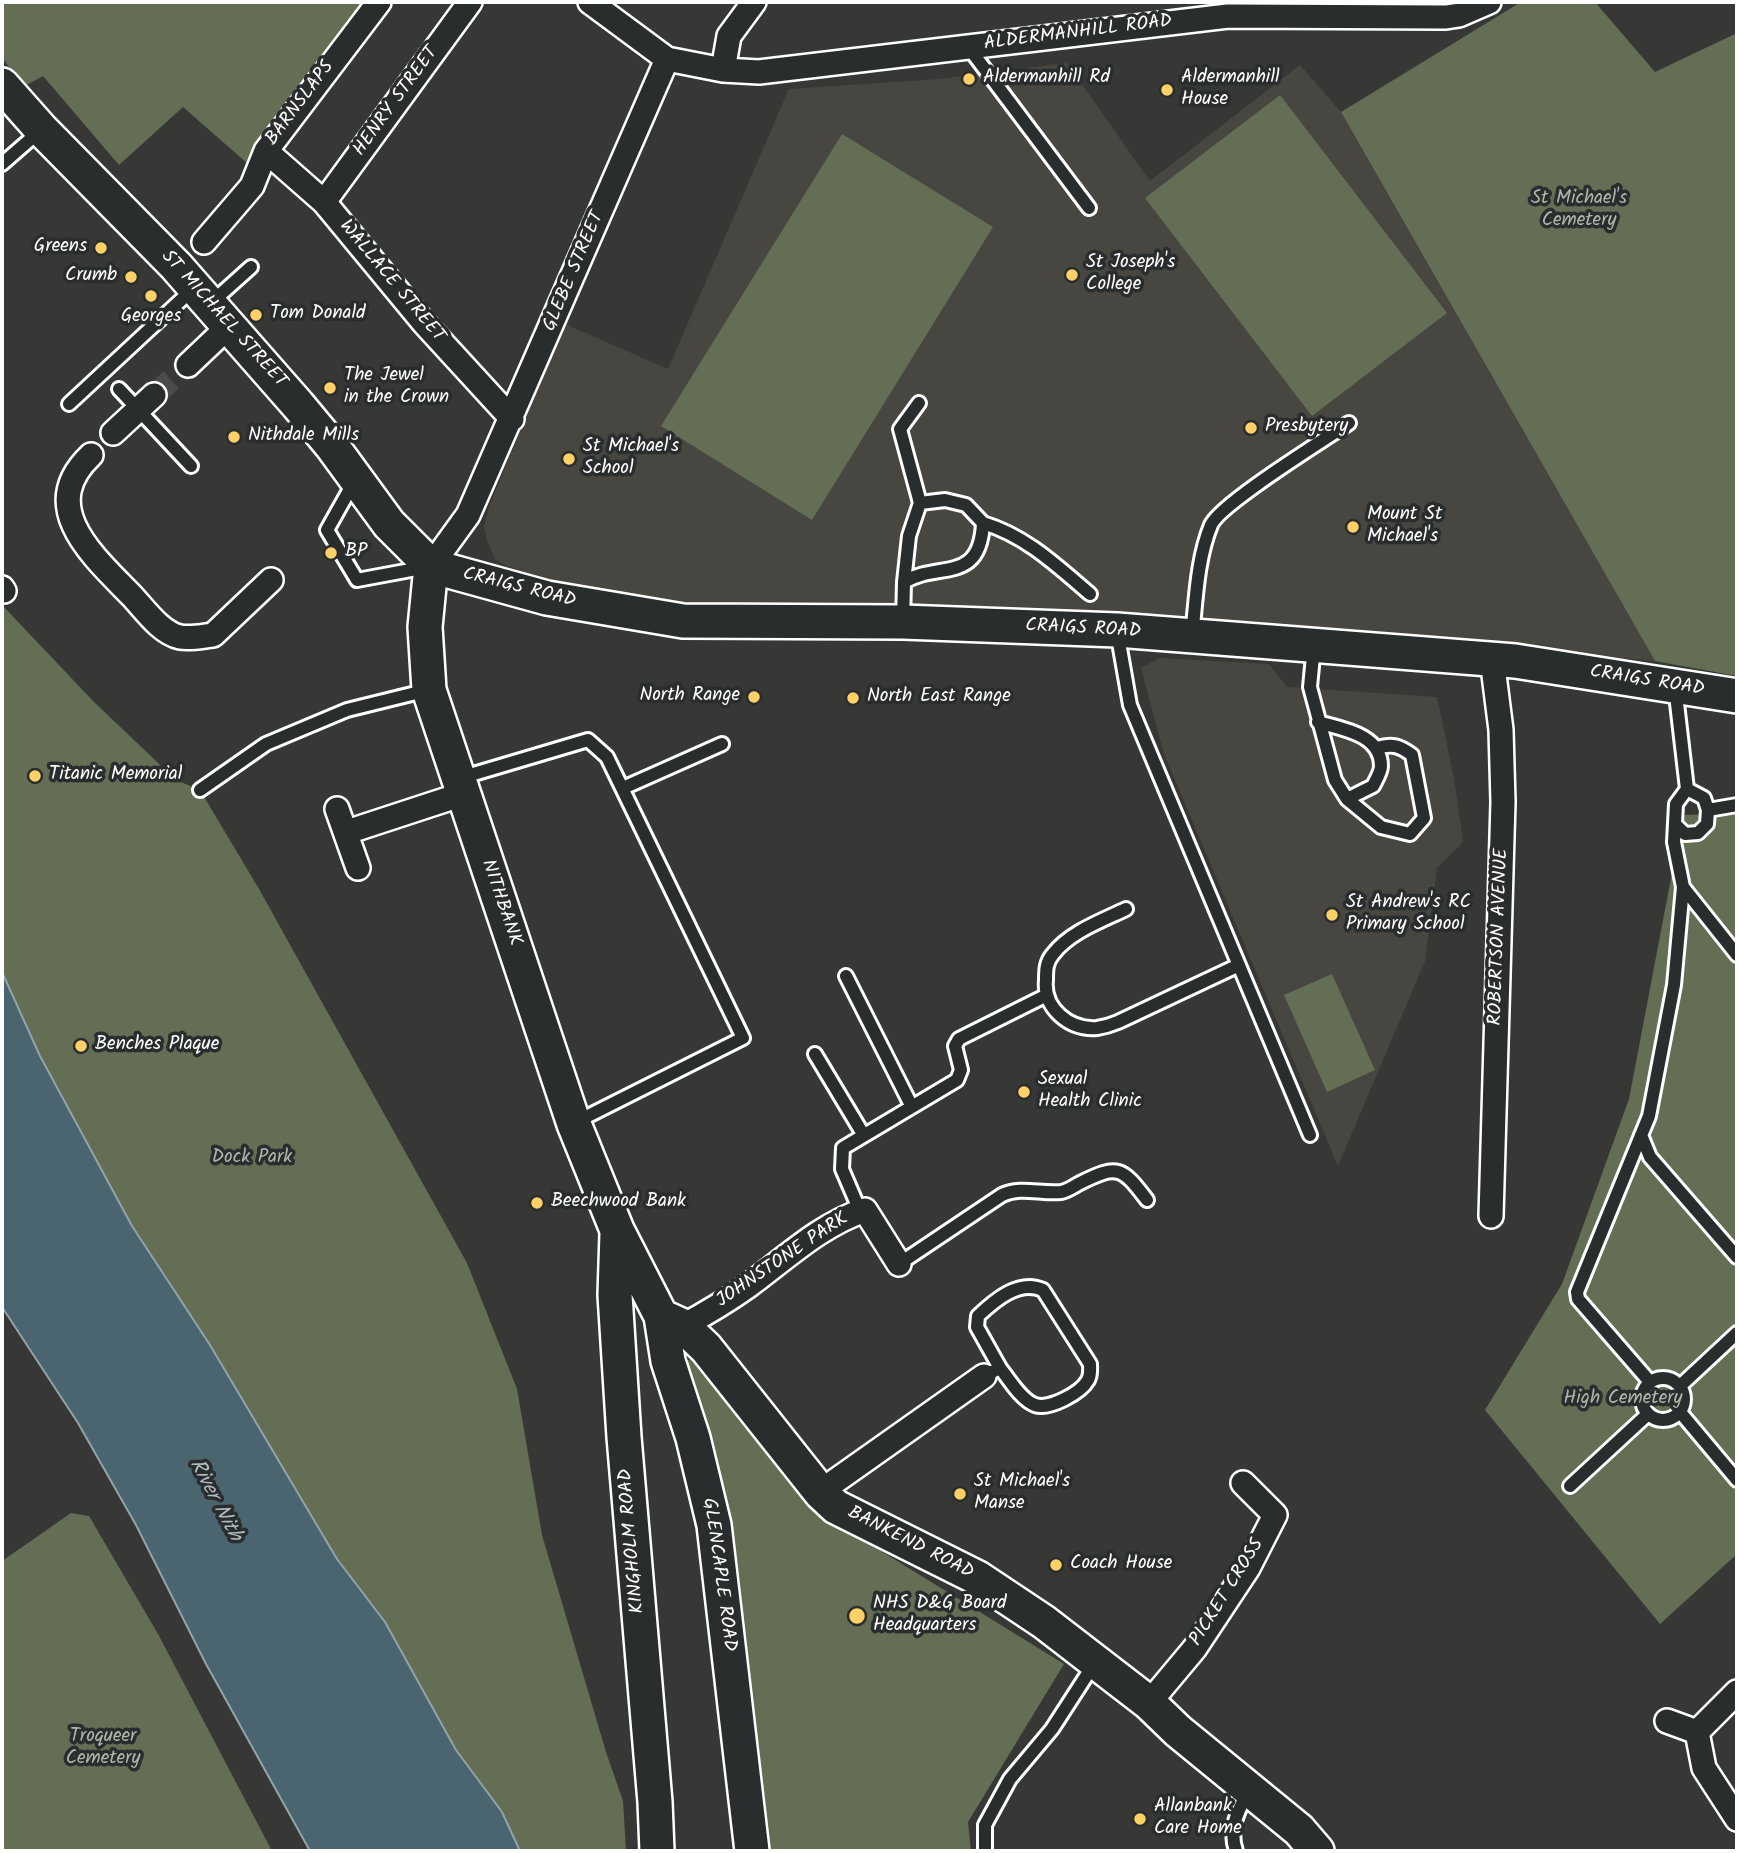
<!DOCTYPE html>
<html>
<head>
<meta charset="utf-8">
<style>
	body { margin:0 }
	#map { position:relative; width:1739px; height:1853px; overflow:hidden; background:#373836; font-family:Kalam,sans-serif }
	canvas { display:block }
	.frame { position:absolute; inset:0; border:4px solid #fff; pointer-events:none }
</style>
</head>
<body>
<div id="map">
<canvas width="1739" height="1853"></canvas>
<div class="frame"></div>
</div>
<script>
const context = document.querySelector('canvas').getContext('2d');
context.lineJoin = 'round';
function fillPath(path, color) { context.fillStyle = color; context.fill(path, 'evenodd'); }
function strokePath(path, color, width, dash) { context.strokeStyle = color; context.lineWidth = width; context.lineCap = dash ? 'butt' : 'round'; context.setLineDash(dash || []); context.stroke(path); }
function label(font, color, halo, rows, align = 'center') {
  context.font = font + ' Kalam,sans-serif'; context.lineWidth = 7; context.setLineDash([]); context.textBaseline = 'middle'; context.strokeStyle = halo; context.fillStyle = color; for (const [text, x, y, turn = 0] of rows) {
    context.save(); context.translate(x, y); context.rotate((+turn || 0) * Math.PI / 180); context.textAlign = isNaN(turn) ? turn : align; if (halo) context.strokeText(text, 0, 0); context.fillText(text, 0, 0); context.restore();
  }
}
fillPath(new Path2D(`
	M1067,63L1150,181L1300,65L1341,112L1655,661L1080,610L670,604L573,592L505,565L495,559L487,540L484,526L490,504L565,324L668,369L789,89L939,79Z
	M1159,658L1269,664L1287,687L1437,697L1454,778L1463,842L1437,868L1425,961L1338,1166L1164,754L1141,668Z`), '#474640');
fillPath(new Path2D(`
	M2,2H362L364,3L314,64L269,124L248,164L183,107L119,165L43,76L23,87L2,57Z
	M1521,2H1595L1655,72L1737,33V676L1655,661L1341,112Z
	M1280,95L1447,313L1312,416L1145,198Z
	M842,134L993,227L812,520L661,426Z
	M2,605L94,702L176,780L200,790L259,889L467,1263L517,1389L542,1535L606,1752L623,1801L626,1851H520L502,1812L456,1750L385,1622L337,1559L210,1345L132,1226L40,1056L2,972Z
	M1737,813V1554L1660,1624L1485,1410L1562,1284L1629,1099L1683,815Z
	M1332,974L1375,1070L1327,1092L1284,995Z
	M694,1357L813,1509L1064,1664L968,1822L971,1851H770L736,1552L685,1362Z
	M71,1513L89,1516L158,1634L272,1851H2V1561Z`), '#636e54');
const water = new Path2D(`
	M2,972L40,1056L132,1226L210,1345L337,1559L385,1622L456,1750L502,1812L520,1851H310L206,1664L136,1525L78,1423L2,1307Z`);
fillPath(water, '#4a656f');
strokePath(water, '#92a3a9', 2);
strokePath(new Path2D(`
	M154,395L188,365`), '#4b4c4a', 23, [23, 11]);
const lane = new Path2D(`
	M969,48L1089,208
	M2,164L41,130
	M212,302L251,267
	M119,389L191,466
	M69,404L194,288
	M354,482L327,530L357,580L427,567
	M983,523C1026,536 1056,565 1090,594
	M904,582C938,561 980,585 983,523L966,505L945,500L920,503
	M903,622L904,582L909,536L920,503L900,429L919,403
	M1117,631L1130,705L1310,1135
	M1192,636C1196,600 1197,559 1211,525C1220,504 1324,440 1349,423
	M1314,646L1310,687L1335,780L1347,799L1381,827L1410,834L1424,818L1412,755C1400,746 1392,743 1377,748
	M1675,686L1687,789L1676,804L1674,842L1683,887
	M1318,722C1342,729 1381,734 1381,766C1381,772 1376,780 1373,786L1347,799
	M460,778L588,740L607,757L743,1038L574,1123
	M623,788L722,744
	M1687,789L1704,798L1708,810L1737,805
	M200,790L266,744L347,710L428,690
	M1675,824L1685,834L1698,833L1707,824L1708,810
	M1126,909C1101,921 1070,932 1053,954C1046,962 1046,970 1046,980C1043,1008 1069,1030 1097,1028C1104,1027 1111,1025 1118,1022L1239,965
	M846,976L912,1107
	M815,1054L863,1134
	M1641,1135L1650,1157L1737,1257
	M860,1211L842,1169L843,1148L957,1080L961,1070L955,1046L959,1039L1047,995
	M899,1264L1002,1195C1021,1186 1040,1194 1061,1192C1068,1191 1074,1186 1080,1183C1118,1164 1122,1167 1147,1200
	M984,1376L1000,1368L977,1327L978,1316C995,1300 1019,1279 1043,1290L1090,1364C1090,1369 1091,1375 1088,1380C1081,1393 1049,1410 1035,1405C1021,1400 1009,1379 1000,1368
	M1642 1399a21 21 0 1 1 42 0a21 21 0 1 1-42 0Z
	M1650,1382L1578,1299L1577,1292L1649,1116L1674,985L1683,887L1737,955
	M1680,1386L1737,1333
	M1680,1412L1737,1480
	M1570,1486L1648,1414
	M985,1851V1825L1010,1779L1052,1729L1094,1664
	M1236,1851C1228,1827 1239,1810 1249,1789`);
const street = new Path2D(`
	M590,2L667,59L723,70L759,72L1228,16L1446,17L1459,15L1489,2
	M723,70L729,36L754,2
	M266,151L324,202L424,323L512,419
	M324,202L470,2
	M204,242L252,186L266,151L379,2
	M188,365L228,327
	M113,433L154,395
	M91,455C36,507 93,556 132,596C145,610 161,633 180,637C190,639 203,636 213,635L271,580
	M431,566L468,515L667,59
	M2,588L4,591
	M337,809L358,868
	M347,832L463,794
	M1491,1216L1503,802L1501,730L1492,659
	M683,1326C705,1314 727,1301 748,1286C785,1259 820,1225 865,1210L899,1264
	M821,1493L834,1482L984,1376
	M1737,1692L1697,1732L1704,1768L1737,1819
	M1149,1703L1195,1648L1248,1568L1275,1515L1243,1483
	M1667,1721L1697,1732`);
const secondary = new Path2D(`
	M2,85L41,129L176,266L298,405L332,446L389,524L431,566L547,598L683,621L903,622L1117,630L1515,661L1737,696
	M431,566L425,627L429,690L574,1124L617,1230L661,1316L668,1361L693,1438L714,1525L752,1851
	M617,1233L615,1295L624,1437L655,1802L657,1851
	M661,1316L683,1326L706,1348L821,1493L836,1507L978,1578L1044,1622L1149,1703L1178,1731L1299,1830L1317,1851`);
strokePath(lane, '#fff', 18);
strokePath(street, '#fff', 28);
strokePath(secondary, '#fff', 38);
strokePath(lane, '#2a2d2e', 12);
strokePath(street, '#2a2d2e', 23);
strokePath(secondary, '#2a2d2e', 33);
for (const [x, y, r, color] of [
	[969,79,7,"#ffd166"],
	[1167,90,7,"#ffd166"],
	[101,248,7,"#ffd166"],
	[1072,275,7,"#ffd166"],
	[131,277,7,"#ffd166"],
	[151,296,7,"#ffd166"],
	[256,315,7,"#ffd166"],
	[330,388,7,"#ffd166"],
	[1251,428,7,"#ffd166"],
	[234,437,7,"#ffd166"],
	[569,459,7,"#ffd166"],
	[1353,527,7,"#ffd166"],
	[331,553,7,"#ffd166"],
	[754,697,7,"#ffd166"],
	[853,698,7,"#ffd166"],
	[35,776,7,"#ffd166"],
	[1332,915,7,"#ffd166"],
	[81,1046,7,"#ffd166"],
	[1024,1092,7,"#ffd166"],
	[537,1203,7,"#ffd166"],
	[960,1494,7,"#ffd166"],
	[1056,1565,7,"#ffd166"],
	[857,1616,9,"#ffd166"],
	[1140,1819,7,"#ffd166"]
]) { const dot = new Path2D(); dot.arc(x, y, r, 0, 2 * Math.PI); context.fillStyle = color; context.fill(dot); strokePath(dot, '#2a2d2e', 2.5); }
label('19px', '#fff', '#2a2d2e', [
	["ALDERMANHILL ROAD",1078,34,-7],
	["HENRY STREET",397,102,-54],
	["BARNSLAPS",301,104,-53],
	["GLEBE STREET",575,272,-67],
	["WALLACE STREET",391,282,50],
	["ST MICHAEL STREET",223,320,48],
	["CRAIGS ROAD",519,589,14],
	["CRAIGS ROAD",1083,630,3],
	["CRAIGS ROAD",1647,682,9],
	["NITHBANK",500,903,71],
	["ROBERTSON AVENUE",1500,937,-88],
	["JOHNSTONE PARK",783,1261,-34],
	["KINGHOLM ROAD",633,1541,-95],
	["BANKEND ROAD",910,1544,27],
	["GLENCAPLE ROAD",718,1575,82],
	["PICKET CROSS",1228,1593,-58]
]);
label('19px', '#fff', '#2a2d2e', [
	["Aldermanhill Rd",983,79],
	["Aldermanhill",1181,79],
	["House",1181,101],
	["Greens",87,248,"right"],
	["St Joseph's",1086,264],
	["College",1086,286],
	["Crumb",117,277,"right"],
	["Tom Donald",270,315],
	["Georges",151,318,"center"],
	["The Jewel",344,377],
	["in the Crown",344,399],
	["Presbytery",1265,428],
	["Nithdale Mills",248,437],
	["St Michael's",583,448],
	["School",583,470],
	["Mount St",1367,516],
	["Michael's",1367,538],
	["BP",345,553],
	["North Range",740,697,"right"],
	["North East Range",867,698],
	["Titanic Memorial",49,776],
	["St Andrew's RC",1346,904],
	["Primary School",1346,926],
	["Benches Plaque",95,1046],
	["Sexual",1038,1081],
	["Health Clinic",1038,1103],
	["Beechwood Bank",551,1203],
	["St Michael's",974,1483],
	["Manse",974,1505],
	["Coach House",1070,1565],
	["NHS D&G Board",873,1605],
	["Headquarters",873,1627],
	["Allanbank",1154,1808],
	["Care Home",1154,1830]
], 'left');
label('19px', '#b1b6aa', '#2a2d2e', [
	["St Michael's",1579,200],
	["Cemetery",1579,222],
	["Dock Park",252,1159],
	["High Cemetery",1623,1400],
	["Troqueer",103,1738],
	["Cemetery",103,1760]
]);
label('italic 21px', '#aebabe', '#2a2d2e', [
	["River Nith",214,1501,62]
]);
</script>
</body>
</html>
